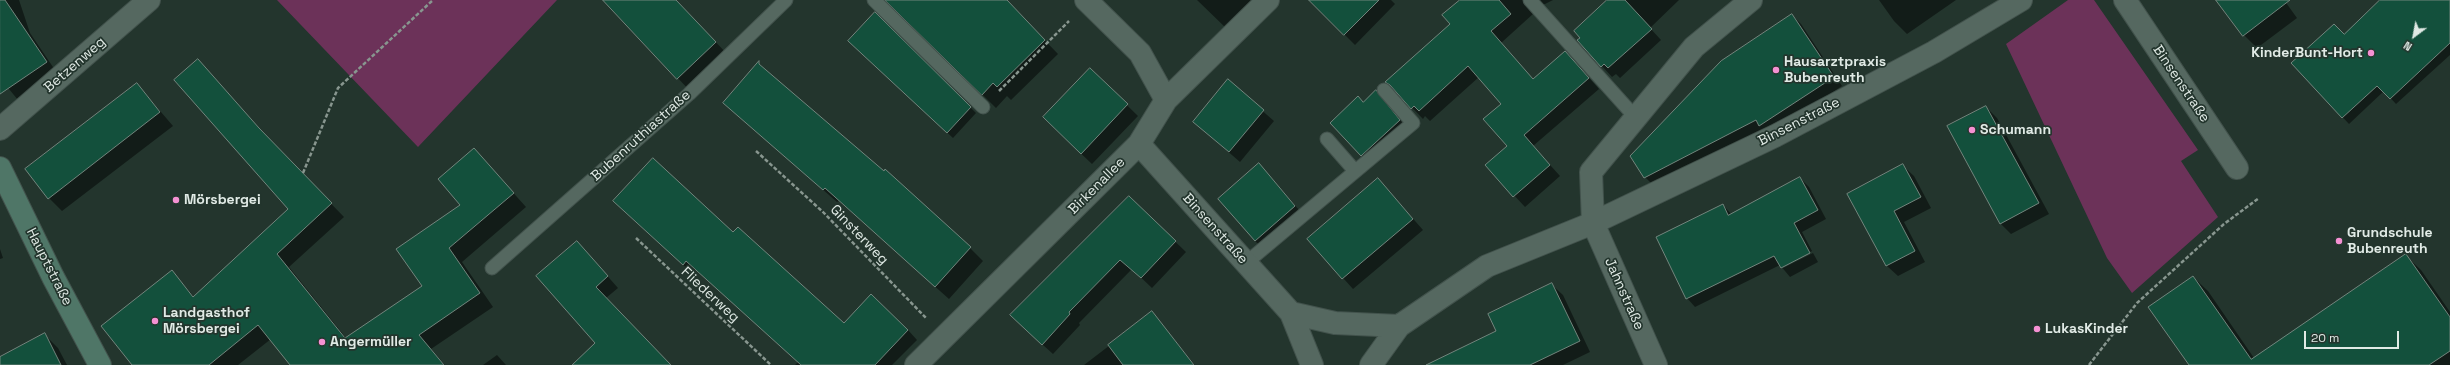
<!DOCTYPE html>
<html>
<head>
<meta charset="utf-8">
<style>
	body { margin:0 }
	#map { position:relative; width:2450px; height:365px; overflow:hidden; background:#23352d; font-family:"Space Grotesk",sans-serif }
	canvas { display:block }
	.north { position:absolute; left:2394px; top:16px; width:40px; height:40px; -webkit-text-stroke:3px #23352d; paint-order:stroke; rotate:212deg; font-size:11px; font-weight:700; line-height:16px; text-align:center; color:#e0eae5 }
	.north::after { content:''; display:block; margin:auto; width:14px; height:18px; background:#e0eae5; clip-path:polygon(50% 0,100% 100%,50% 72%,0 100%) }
	.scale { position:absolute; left:2304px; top:331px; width:95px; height:18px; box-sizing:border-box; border:2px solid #e0eae5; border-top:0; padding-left:5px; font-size:12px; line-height:14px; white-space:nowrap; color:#e0eae5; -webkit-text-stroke:3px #23352d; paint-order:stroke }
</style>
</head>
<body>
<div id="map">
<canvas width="2450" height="365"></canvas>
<div class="north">N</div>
<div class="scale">20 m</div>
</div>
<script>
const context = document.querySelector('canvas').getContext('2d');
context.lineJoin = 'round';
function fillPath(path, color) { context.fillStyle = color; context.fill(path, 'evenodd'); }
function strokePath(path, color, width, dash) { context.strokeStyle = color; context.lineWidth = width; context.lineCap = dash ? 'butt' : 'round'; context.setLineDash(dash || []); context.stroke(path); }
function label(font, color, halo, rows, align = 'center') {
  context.font = font + ' "Space Grotesk",sans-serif'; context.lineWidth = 3.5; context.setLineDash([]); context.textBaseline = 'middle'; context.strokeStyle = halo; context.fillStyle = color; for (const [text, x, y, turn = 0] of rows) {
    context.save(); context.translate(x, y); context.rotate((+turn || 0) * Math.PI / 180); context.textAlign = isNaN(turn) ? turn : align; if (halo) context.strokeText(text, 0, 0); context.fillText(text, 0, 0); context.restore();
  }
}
fillPath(new Path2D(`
	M277,0H557L418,147Z
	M2068,0H2094L2198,150L2181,161L2218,217L2132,293L2107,258L2006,44Z`), '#6c3259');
fillPath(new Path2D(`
	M0,0H19L30,33L57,73L18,100L0,78Z
	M604,0H676L729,56L691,92Z
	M887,0H1006L1058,54L1011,100L1007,96L996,108Z
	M1197,0H1257L1228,30Z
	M1316,0H1391L1395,4L1355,45L1313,3Z
	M1461,0H1553L1545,4H1536L1533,9V14L1501,43L1534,80L1576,63L1599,89L1533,146L1560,176L1525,207L1486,165L1508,146L1502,104L1479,77L1430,121L1425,116L1423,119L1387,82L1451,24Z
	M1609,0H1679L1650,28L1661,40L1620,78L1616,74L1612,77L1579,41Z
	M1879,0H1956L1907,34L1894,21Z
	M2217,0H2284L2297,18L2257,48L2244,35Z
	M2382,0H2450V55L2396,104L2384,91L2349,124L2293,64L2344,35Z
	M875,13L976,113L953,138L855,47Z
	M1792,15L1801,24L1842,86L1769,134L1654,186L1645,177Z
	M198,60L272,143L344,217L289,267L346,338L424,286L462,205L474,149L526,207L462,262L493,307L431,349L445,365H291L271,339L238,365H133L172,271L194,297L290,209Z
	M1090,69L1138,116L1092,164L1054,128Z
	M1228,81L1274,121L1240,162L1194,122Z
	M137,84L173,126L62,211L49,198Z
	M1376,92L1410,131L1372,166L1331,123L1363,103Z
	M724,103L970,248L983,261L949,299L839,201L837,202Z
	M1986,107L1997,118L2049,214L2011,234L2001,224Z
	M1903,166L1914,176L1931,208L1904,222L1925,262L1898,276L1887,266L1849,194Z
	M1269,175L1305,217L1266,251L1255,241Z
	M1800,178L1809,187L1826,219L1802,232L1812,251L1783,266V268L1813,253L1818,262L1790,277L1780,265L1695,307L1687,298L1723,205L1732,215Z
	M1378,179L1423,230L1353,289L1308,239Z
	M1129,197L1186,252L1152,288L1132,269L1079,323L1080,325L1053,354L1022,326Z
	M624,211L733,233L844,324L908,330L917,340L892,365H795L798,362L696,269L692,273Z
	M0,249L3,258L0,259Z
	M587,253L618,288L606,298L670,365H588L596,343Z
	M2406,256L2421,270L2450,312V365H2191L2193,277L2208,291L2254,358Z
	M1552,285L1563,295L1590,352L1563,365H1428L1498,332Z
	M1152,313L1195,365H1084Z
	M45,335L58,348L67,365H0V358Z
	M497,355L506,365H483Z`), '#0007');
const building = new Path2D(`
	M0,0H5L47,62L0,94Z
	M603,0H676L716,42L677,79Z
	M885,0H1007L1045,40L997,87L993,83L982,95Z
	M1309,0H1379L1344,35Z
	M1460,0H1499L1511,14L1491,31L1533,79L1565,51L1589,78L1524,135L1550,165L1513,197L1485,165L1507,146L1483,119L1501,104L1468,66L1419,111L1414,106L1411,109L1390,85L1385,82L1450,24L1442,15Z
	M1607,0H1625L1652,29L1608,68L1604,64L1601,67L1577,40L1580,38L1574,31Z
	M2216,0H2290L2243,36Z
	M2380,0H2450V43L2390,99L2377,86L2342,118L2291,63L2334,24L2344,34Z
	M875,12L971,107L947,133L848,41Z
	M1792,14L1834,77L1759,126L1756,120L1644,178L1630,156L1721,61Z
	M198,59L259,128L332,203L277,254L345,338L422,286L396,249L460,205L438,179L474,148L514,193L449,248L480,293L419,335L444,365H290L258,325L209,365H132L101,326L172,270L193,297L288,209L174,80Z
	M759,61V64L884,171L885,169L971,247L935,287L825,188L823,190L723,103Z
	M1090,68L1128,104L1081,154L1043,117Z
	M1228,79L1264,110L1229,152L1193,122Z
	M137,83L160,112L48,199L25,169Z
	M1376,90L1400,120L1361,156L1330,123L1358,96L1363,102Z
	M1986,106L2039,203L2000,224L1947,126Z
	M653,158L733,232L738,227L844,323L871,294L908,330L875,365H801L686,261L683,265L613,201Z
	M1259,163L1295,206L1255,241L1218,199Z
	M1903,164L1921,197L1894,211L1915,251L1886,266L1847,194Z
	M1800,177L1818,210L1794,223L1810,253L1781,268L1774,256L1686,299L1656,237L1723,204L1728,215Z
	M1378,178L1413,219L1342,279L1307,239Z
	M1129,196L1176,241L1141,278L1120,260L1069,312L1070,314L1042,345L1010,315Z
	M577,241L608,276L596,287L671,365H572L595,343L536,276Z
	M2406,254L2450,317V351L2429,365H2189L2148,307L2193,276L2251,359Z
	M1552,283L1580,341L1530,365H1426L1496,331L1488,314Z
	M1152,311L1194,365H1123L1108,345Z
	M45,333L61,365H0V357Z`);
fillPath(building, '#13503c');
strokePath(building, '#72857d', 1);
const lane = new Path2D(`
	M874,0L983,107
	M1530,0L1636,118
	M1327,139L1355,171
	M1246,263L1413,123L1384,90
	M492,268L689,94L786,0`);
const street = new Path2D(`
	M1086,0L1140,53L1166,100
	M2125,0L2237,168
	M0,129L149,0
	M1139,144L1291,313L1312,365
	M1291,313L1335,323L1399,326
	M916,365L1139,144L1166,100L1268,0
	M1371,365L1399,326L1487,266L1593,223L1775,136L1934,52L2021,0
	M1656,365L1593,223L1591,172L1694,47L1751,0`);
const secondary = new Path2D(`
	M0,168L53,277L100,365`);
strokePath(lane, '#42524c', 15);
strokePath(street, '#42524c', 24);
strokePath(secondary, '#42524c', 24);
strokePath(new Path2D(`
	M999,91L1069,21
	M756,151L823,212L926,318
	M303,173L338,88L433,0
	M636,238L771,365
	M2089,365L2137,303L2224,224L2259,198`), '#88968f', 2.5, [4, 2]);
strokePath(lane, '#556860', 13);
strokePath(street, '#556860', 22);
strokePath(secondary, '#4f7667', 22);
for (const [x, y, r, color] of [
	[2371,53,4,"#f591d3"],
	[1776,70,4,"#f591d3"],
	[1972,130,4,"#f591d3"],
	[176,200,4,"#f591d3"],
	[2339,241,4,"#f591d3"],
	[155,321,4,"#f591d3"],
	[2037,329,4,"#f591d3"],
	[322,342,4,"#f591d3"]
]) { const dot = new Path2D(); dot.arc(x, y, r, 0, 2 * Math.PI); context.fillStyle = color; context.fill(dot); strokePath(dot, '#23352d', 1.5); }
label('bold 14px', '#e0eae5', '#23352d', [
	["KinderBunt-Hort",2363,53,"right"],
	["Hausarztpraxis",1784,62],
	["Bubenreuth",1784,78],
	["Schumann",1980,130],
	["Mörsbergei",184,200],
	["Grundschule",2347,233],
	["Bubenreuth",2347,249],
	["Landgasthof",163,313],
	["Mörsbergei",163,329],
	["LukasKinder",2045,329],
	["Angermüller",330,342]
], 'left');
label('14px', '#e0eae5', '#23352d', [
	["Betzenweg",75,65,-41],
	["Binsenstraße",2181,84,56],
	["Binsenstraße",1799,122,-27],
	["Bubenruthiastraße",641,136,-42],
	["Birkenallee",1097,186,-45],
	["Binsenstraße",1215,229,48],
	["Ginsterweg",859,235,46],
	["Hauptstraße",49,267,63],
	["Jahnstraße",1624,294,66],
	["Fliederweg",710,295,43]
]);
</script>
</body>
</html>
